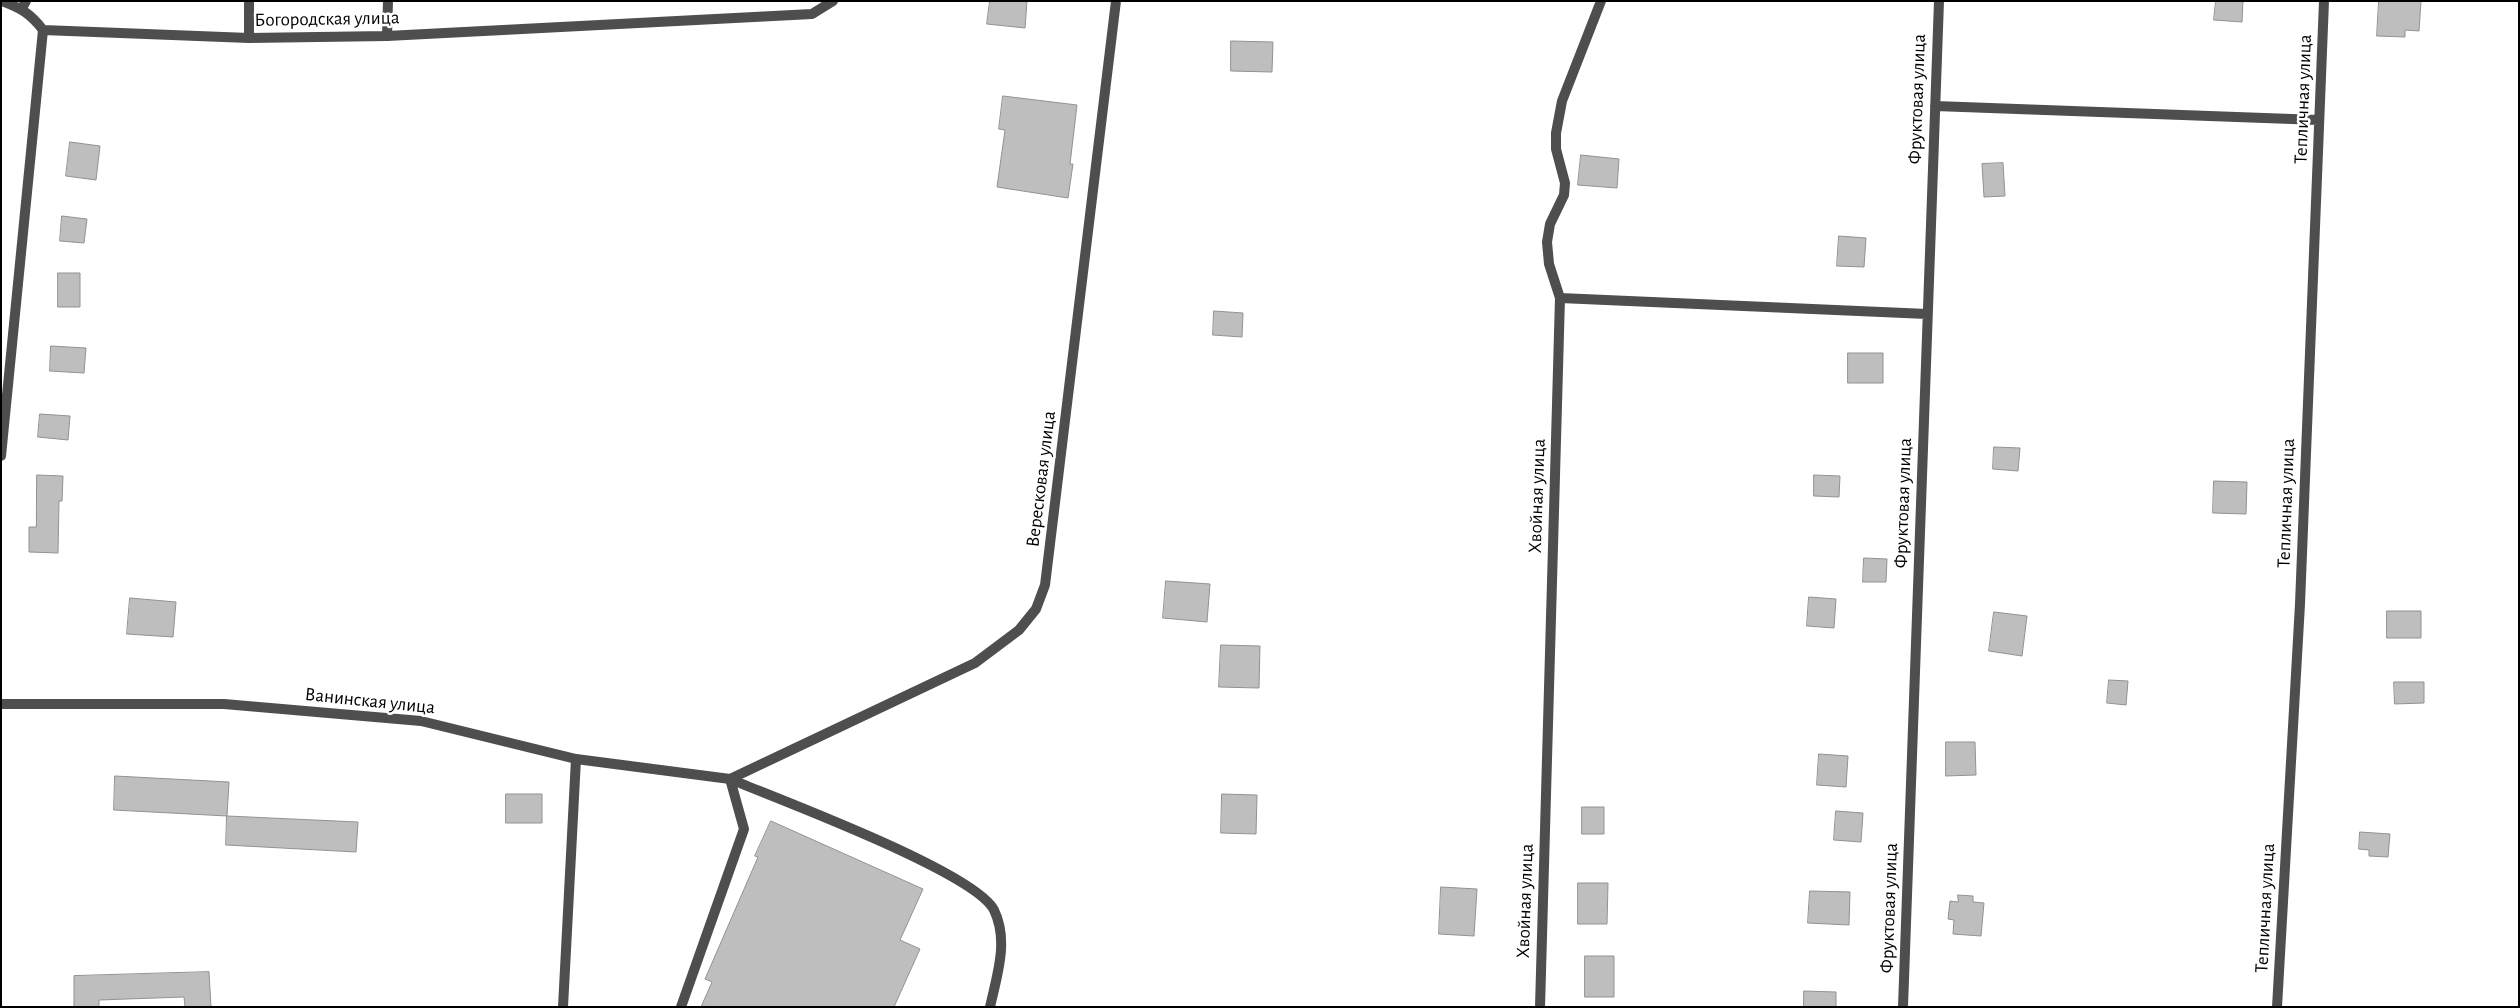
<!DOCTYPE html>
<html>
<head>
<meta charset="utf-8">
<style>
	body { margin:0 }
	#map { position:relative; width:2520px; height:1008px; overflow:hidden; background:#fff; font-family:"Alegreya Sans",sans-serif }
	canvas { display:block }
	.frame { position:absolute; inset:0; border:2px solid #000; pointer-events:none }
</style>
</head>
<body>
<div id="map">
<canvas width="2520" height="1008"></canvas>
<div class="frame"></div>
</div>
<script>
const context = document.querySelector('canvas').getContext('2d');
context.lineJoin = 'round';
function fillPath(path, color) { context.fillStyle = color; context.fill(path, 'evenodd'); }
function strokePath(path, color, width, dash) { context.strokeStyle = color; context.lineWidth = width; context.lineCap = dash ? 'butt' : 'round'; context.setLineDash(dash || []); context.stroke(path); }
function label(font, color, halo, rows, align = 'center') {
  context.font = font + ' "Alegreya Sans",sans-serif'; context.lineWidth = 5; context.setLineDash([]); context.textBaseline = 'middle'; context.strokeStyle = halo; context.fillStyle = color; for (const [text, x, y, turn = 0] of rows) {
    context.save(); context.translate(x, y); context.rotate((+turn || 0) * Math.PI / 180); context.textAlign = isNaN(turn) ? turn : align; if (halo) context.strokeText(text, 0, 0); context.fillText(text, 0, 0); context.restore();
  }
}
const building = new Path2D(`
	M990,1H1027L1025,28L987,24Z
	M2216,1H2243L2242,22L2214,20Z
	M2379,1H2421L2419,31L2405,30V37L2377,36Z
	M1231,41L1273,42L1272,72L1231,71Z
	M1003,96L1077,105L1070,164H1073L1068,198L997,187L1005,130L999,129Z
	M70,142L100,146L96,180L66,176Z
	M1581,155L1619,159L1617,188L1578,185Z
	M2003,163L2005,196L1984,197L1982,164Z
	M62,216L87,219L84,243L60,241Z
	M1839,236L1866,238L1864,267L1837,266Z
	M58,273H80V307H58Z
	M1214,311L1243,313L1242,337L1213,335Z
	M51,346L86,348L84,373L50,371Z
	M1848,353H1883V383H1848Z
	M40,414L70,416L68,440L38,437Z
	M1994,447L2020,448L2018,471L1993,469Z
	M37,475L63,476L62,501H59L58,553L29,552V527H36Z
	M1814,475L1840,476L1839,497L1814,496Z
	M2214,481L2247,482L2246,514L2213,513Z
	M1864,558L1887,559L1886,582H1863Z
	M1166,581L1210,584L1207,622L1163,618Z
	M1809,597L1836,599L1834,628L1807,626Z
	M130,598L176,602L173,637L127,634Z
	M2387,611H2421V638H2387Z
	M1994,612L2027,616L2022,656L1989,651Z
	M1221,645L1260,646L1259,688L1219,687Z
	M2109,680L2128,681L2126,705L2107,703Z
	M2394,682H2424V703L2395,704Z
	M1946,742H1975L1976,775L1946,776Z
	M1819,754L1848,756L1846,787L1817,785Z
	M115,776L229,782L227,816L114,810Z
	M506,794H542V823H506Z
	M1222,794L1257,795L1256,834L1221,833Z
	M1582,807H1604V834H1582Z
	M1836,811L1863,813L1861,842L1834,840Z
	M227,816L358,822L356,852L226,845Z
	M771,821L923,889L900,940L920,949L894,1007H701L712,982L705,979L758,857L755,856Z
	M2360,832L2390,834L2388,857L2369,856V850L2359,849Z
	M1578,883H1608L1607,924H1578Z
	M1441,887L1477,889L1474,936L1439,934Z
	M1810,891L1850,892L1849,925L1808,923Z
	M1958,895L1973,896V902L1984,903L1981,936L1953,934L1954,920L1948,919L1950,901L1958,902Z
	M1585,956H1614V997H1585Z
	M209,972L211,1007H185L184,997L99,1000V1007H74V976Z
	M1804,991L1836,992V1007H1804Z`);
fillPath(building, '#bebebe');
strokePath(building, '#929292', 1);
strokePath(new Path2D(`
	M22,8L26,1
	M387,36L388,1
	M1935,106L2319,120
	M1560,298L1927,314
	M730,779C778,799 975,872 994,910C1009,941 997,975 990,1007
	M563,1007L576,759
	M681,1007L744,829L730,779
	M1540,1007L1560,298L1549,264L1547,242L1550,224L1564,195L1565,183L1556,149V133L1562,101L1601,1
	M1903,1007L1939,1
	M2277,1007L2300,604L2324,1`), '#4e4e4e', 10);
strokePath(new Path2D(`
	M2,1C21,8 31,14 43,30L249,38L387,36L812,14L833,1
	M249,1V38
	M1,456L43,30
	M1,704H224L421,721L576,759L730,779L975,663L1019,630L1036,609L1045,585L1116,1`), '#4e4e4e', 10);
label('19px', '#000', '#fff', [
	["Богородская улица",327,19,-1],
	["Фруктовая улица",1917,99,-88],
	["Тепличная улица",2303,99,-88],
	["Вересковая улица",1041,479,-83],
	["Хвойная улица",1537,496,-88],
	["Фруктовая улица",1903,503,-88],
	["Тепличная улица",2286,503,-88],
	["Ванинская улица",370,701,6],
	["Хвойная улица",1525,901,-88],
	["Фруктовая улица",1889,908,-88],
	["Тепличная улица",2265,908,-87]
]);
</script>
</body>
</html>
